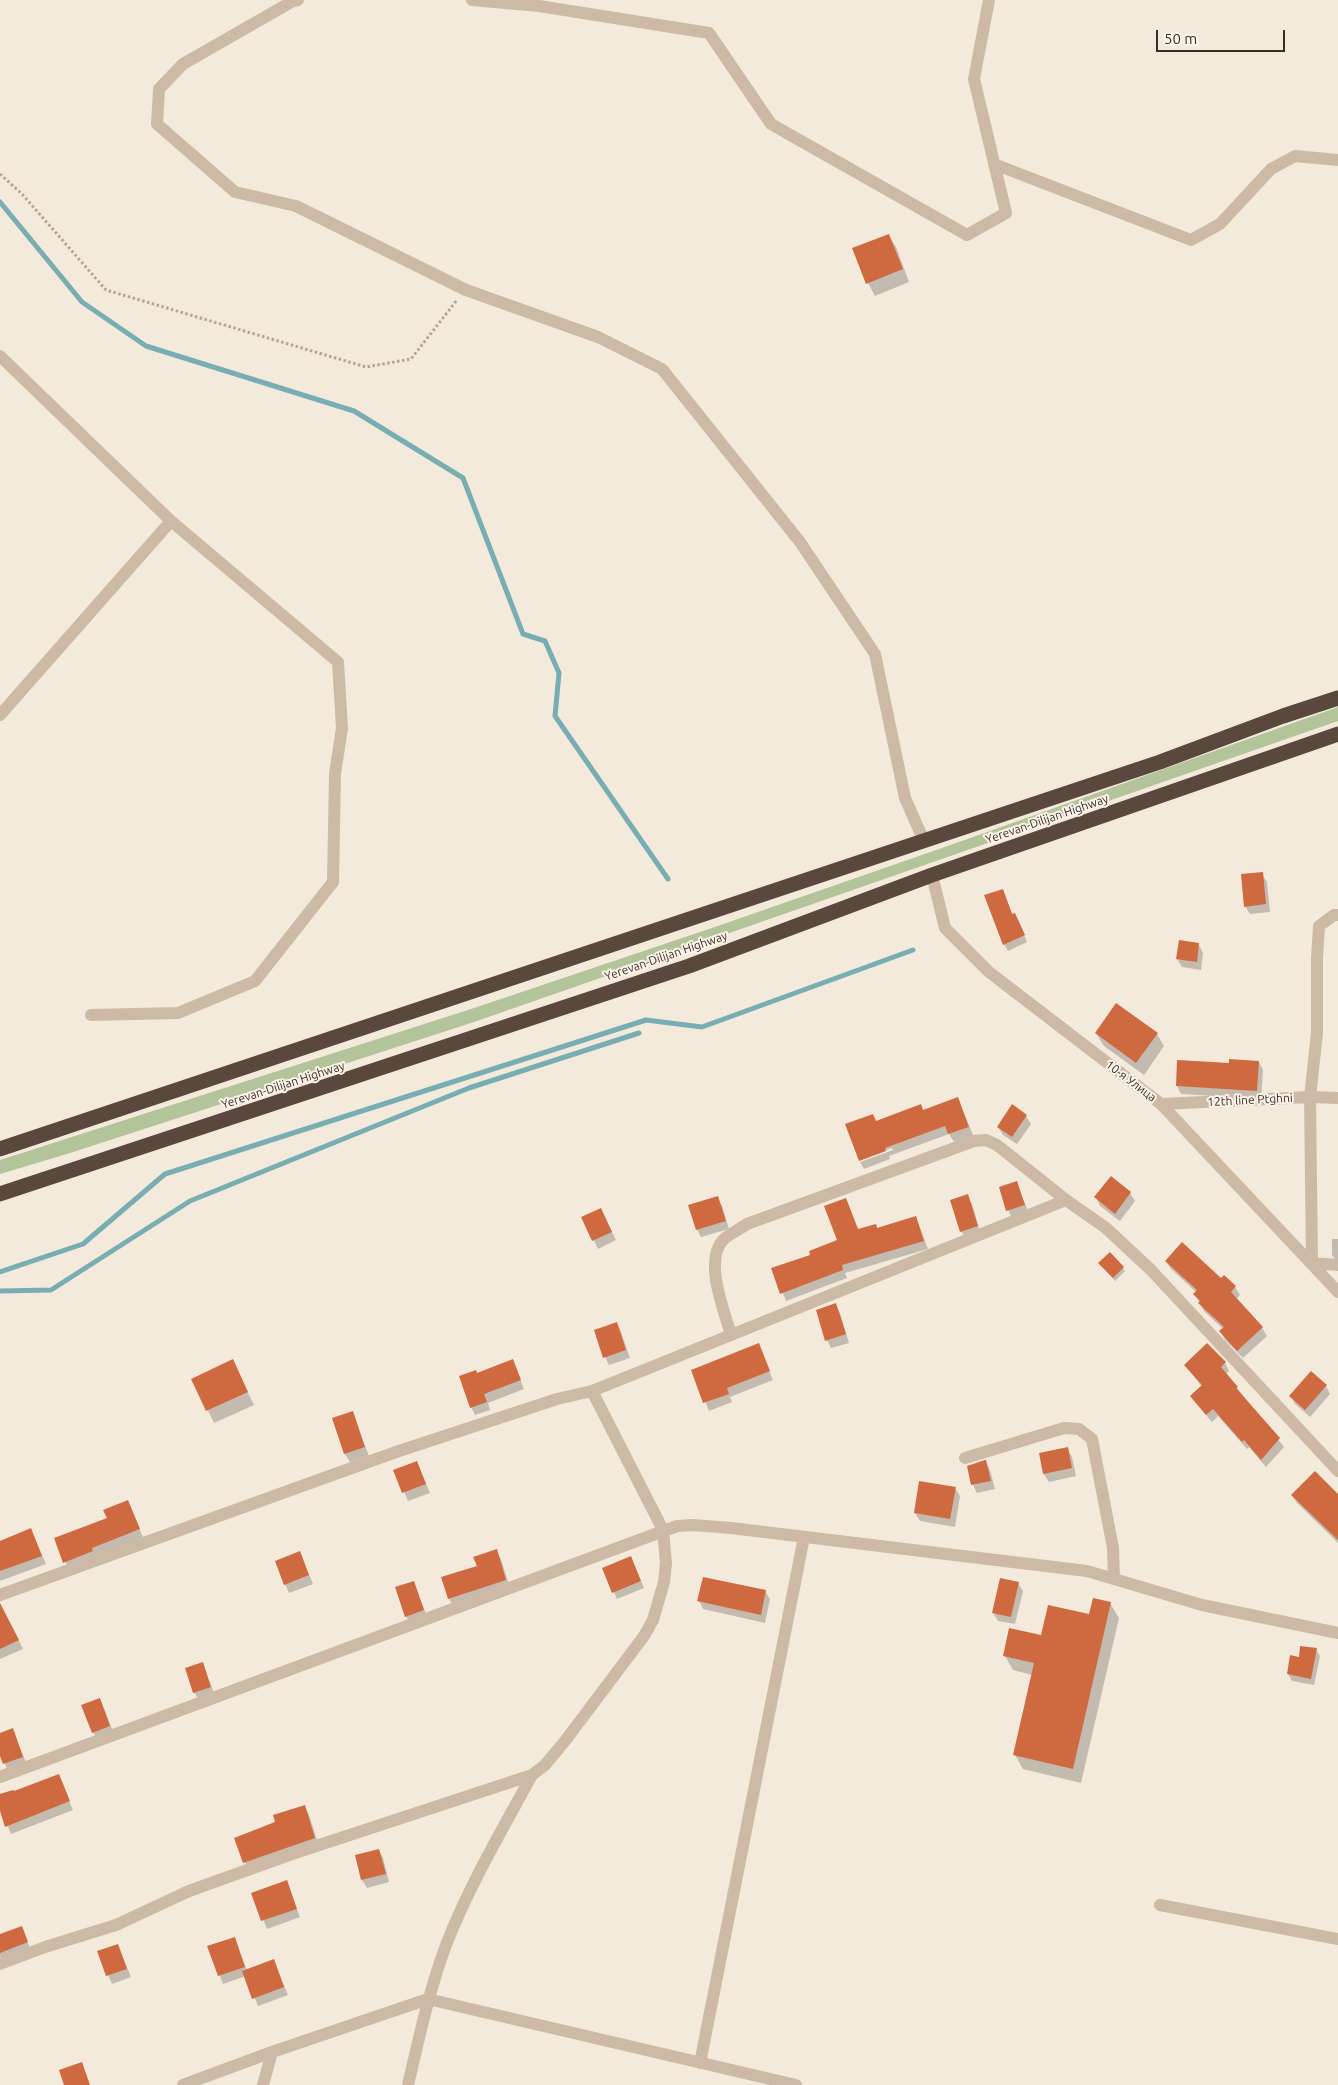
<!DOCTYPE html>
<html>
<head>
<meta charset="utf-8">
<style>
	body { margin:0 }
	#map { position:relative; width:1338px; height:2085px; overflow:hidden; background:#f4eadc; font-family:Ubuntu,sans-serif }
	canvas { display:block }
	.scale { position:absolute; left:1156px; top:30px; width:129px; height:22px; box-sizing:border-box; border:2px solid #392e28; border-top:0; padding-left:6px; font-size:15px; line-height:18px; white-space:nowrap; color:#392e28; -webkit-text-stroke:4px #fbf3e9; paint-order:stroke }
</style>
</head>
<body>
<div id="map">
<canvas width="1338" height="2085"></canvas>
<div class="scale">50 m</div>
</div>
<script>
const context = document.querySelector('canvas').getContext('2d');
context.lineJoin = 'round';
function fillPath(path, color) { context.fillStyle = color; context.fill(path, 'evenodd'); }
function strokePath(path, color, width, dash) { context.strokeStyle = color; context.lineWidth = width; context.lineCap = dash ? 'butt' : 'round'; context.setLineDash(dash || []); context.stroke(path); }
function label(font, color, halo, rows, align = 'center') {
  context.font = font + ' Ubuntu,sans-serif'; context.lineWidth = 4; context.setLineDash([]); context.textBaseline = 'middle'; context.strokeStyle = halo; context.fillStyle = color; for (const [text, x, y, turn = 0] of rows) {
    context.save(); context.translate(x, y); context.rotate((+turn || 0) * Math.PI / 180); context.textAlign = isNaN(turn) ? turn : align; if (halo) context.strokeText(text, 0, 0); context.fillText(text, 0, 0); context.restore();
  }
}
fillPath(new Path2D(`
	M1338,707V721L474,1022L67,1154L0,1174V1160L471,1009L709,929L942,848Z`), '#b4c49a');
fillPath(new Path2D(`
	M888,235L896,247L909,282L875,296L868,283Z
	M1262,874L1267,882L1270,912L1250,914L1245,906Z
	M1002,890L1013,915L1018,921L1027,942L1008,951L1004,944Z
	M1199,945L1203,953L1201,970L1182,967L1177,959Z
	M1096,1033L1157,1034L1164,1046L1144,1075L1104,1046Z
	M1259,1062L1263,1070L1261,1099L1181,1094L1177,1086L1230,1064Z
	M958,1099L973,1135L954,1142L949,1134L889,1156L890,1159L864,1169L860,1162L893,1150L892,1148L859,1160L876,1122L923,1111Z
	M1026,1116L1031,1124L1017,1144L1003,1135L998,1127Z
	M1016,1183L1029,1213L1012,1218L1008,1210Z
	M1130,1193L1135,1201L1120,1221L1100,1206L1096,1197Z
	M967,1196L972,1204L981,1235L966,1239L961,1231Z
	M717,1198L722,1206L729,1229L701,1237L697,1229Z
	M849,1207L858,1230L876,1225L878,1229L916,1217L928,1249L845,1273L847,1278L786,1301L773,1268L812,1255L839,1241Z
	M601,1210L616,1240L598,1249L583,1218Z
	M1332,1239H1338V1263L1332,1255Z
	M1166,1261L1221,1280L1224,1276L1235,1287L1240,1295L1236,1300L1262,1328L1267,1336L1243,1358L1225,1340L1221,1332L1223,1329L1204,1311L1195,1294L1196,1292L1171,1269Z
	M1100,1263L1123,1268L1125,1271L1115,1281Z
	M835,1305L840,1313L849,1343L831,1348L827,1340Z
	M617,1324L621,1332L630,1358L609,1365L605,1357Z
	M758,1344L773,1380L730,1397L732,1402L709,1411L693,1370Z
	M512,1360L524,1389L488,1403L490,1410L475,1415L471,1407L476,1374Z
	M232,1361L254,1405L214,1423L193,1379Z
	M1225,1363L1229,1371L1226,1374L1284,1447L1266,1467L1249,1447L1247,1449L1218,1416L1212,1422L1191,1397L1202,1387L1185,1365Z
	M1326,1386L1330,1394L1310,1417L1295,1404L1291,1396Z
	M352,1413L369,1456L350,1462L345,1454L334,1419Z
	M1067,1449L1072,1457L1076,1476L1049,1482L1044,1474Z
	M417,1462L430,1493L408,1501L395,1470Z
	M986,1462L990,1470L995,1489L977,1493L973,1485Z
	M955,1488L960,1496L955,1527L920,1521L915,1513Z
	M1292,1495L1338,1505V1543L1297,1503Z
	M127,1501L143,1537L69,1570L55,1539L108,1518Z
	M31,1530L46,1564L0,1581V1541Z
	M496,1551L501,1559L510,1588L454,1607L449,1599L478,1567Z
	M300,1553L313,1584L289,1593L276,1562Z
	M631,1558L644,1588L617,1599L604,1569Z
	M413,1582L428,1618L411,1624L406,1616Z
	M1018,1583L1023,1591L1015,1624L998,1621L993,1613Z
	M765,1591L770,1599L765,1623L703,1609L699,1601Z
	M1110,1603L1119,1618L1081,1783L1023,1769L1015,1755L1032,1675L1013,1670L1005,1656L1090,1615Z
	M6,1615L23,1649L0,1659V1618Z
	M1316,1649L1320,1656L1314,1685L1292,1681L1288,1674L1291,1656L1300,1658Z
	M202,1664L215,1695L199,1700L194,1692Z
	M104,1708L114,1734L98,1740L93,1732Z
	M13,1730L27,1765L8,1771L0,1752V1734Z
	M58,1775L73,1810L11,1834L0,1807V1795L13,1793Z
	M305,1807L309,1815L319,1846L249,1870L245,1862L277,1823Z
	M379,1850L383,1858L389,1882L367,1888L362,1880L356,1856Z
	M286,1882L300,1917L267,1929L253,1894Z
	M25,1935L30,1949L2,1960L0,1956V1936Z
	M234,1938L247,1970L274,1961L288,1995L258,2006L246,1976L223,1984L209,1947Z
	M118,1945L131,1977L112,1984L98,1952Z`), '#0003');
strokePath(new Path2D(`
	M0,202L82,302L146,346L354,411L463,478L523,634L545,641L559,673L555,716L668,879
	M0,1272L83,1244L165,1174L646,1020L702,1027L913,950
	M0,1291L51,1290L190,1201L469,1088L639,1033`), '#78aeb3', 5);
fillPath(new Path2D(`
	M889,234L903,269L866,284L852,248Z
	M1263,872L1266,904L1244,907L1241,874Z
	M1003,889L1012,914L1015,913L1025,935L1003,945L984,895Z
	M1179,940L1199,943L1197,962L1176,959Z
	M1116,1003L1158,1033L1136,1063L1095,1033Z
	M1229,1059L1259,1061L1257,1091L1176,1086L1177,1060L1229,1063Z
	M958,1097L969,1127L948,1134L945,1126L885,1148L886,1151L859,1161L845,1124L873,1114L876,1121L921,1104L923,1110Z
	M1012,1104L1027,1115L1012,1137L997,1127Z
	M1111,1176L1131,1192L1115,1214L1094,1197Z
	M1017,1181L1025,1205L1006,1211L999,1187Z
	M968,1194L978,1226L960,1232L950,1200Z
	M718,1196L726,1221L696,1230L688,1205Z
	M846,1198L858,1229L876,1224L877,1228L916,1216L924,1241L842,1265L843,1270L780,1294L771,1268L810,1255L809,1251L837,1240L824,1206Z
	M601,1208L612,1232L592,1241L581,1217Z
	M1182,1242L1221,1278L1224,1275L1236,1286L1231,1292L1263,1327L1237,1351L1219,1331L1224,1327L1198,1303L1200,1301L1193,1294L1197,1290L1165,1261Z
	M1110,1252L1124,1267L1113,1278L1098,1263Z
	M836,1303L846,1334L825,1341L816,1310Z
	M617,1322L626,1350L603,1358L594,1330Z
	M759,1343L770,1371L727,1388L729,1394L703,1403L691,1370Z
	M1207,1343L1226,1362L1221,1367L1238,1387L1236,1388L1280,1438L1261,1460L1244,1440L1242,1442L1213,1409L1206,1415L1190,1396L1202,1385L1184,1365Z
	M233,1359L248,1392L206,1411L191,1379Z
	M513,1359L521,1380L484,1394L487,1402L470,1408L459,1376L476,1370L477,1373Z
	M1311,1371L1327,1385L1305,1410L1289,1396Z
	M353,1411L365,1447L344,1454L332,1418Z
	M1068,1447L1072,1468L1043,1474L1039,1453Z
	M985,1460H986L991,1481L971,1485L967,1466Z
	M417,1461L426,1484L402,1493L393,1470Z
	M1315,1471L1338,1494V1540L1291,1495Z
	M919,1481L956,1487L950,1519L914,1513Z
	M128,1500L140,1529L92,1548L93,1551L63,1563L54,1538L107,1518L103,1510Z
	M31,1528L42,1556L0,1571V1541Z
	M497,1549L506,1580L448,1599L441,1577L477,1566L473,1557Z
	M300,1551L309,1575L284,1585L275,1561Z
	M631,1556L641,1581L612,1593L602,1568Z
	M703,1577L766,1590L761,1615L697,1601Z
	M1000,1578L1019,1582L1011,1617L992,1613Z
	M414,1581L424,1610L405,1617L395,1587Z
	M1093,1598L1111,1602L1073,1769L1013,1755L1034,1663L1003,1656L1009,1628L1041,1635L1048,1605L1089,1614Z
	M0,1603L19,1640L0,1649Z
	M1300,1646L1317,1648L1311,1679L1287,1674L1290,1655L1299,1657Z
	M203,1662L211,1687L193,1693L185,1668Z
	M100,1698L110,1726L92,1733L81,1705Z
	M13,1728L23,1757L3,1764L0,1756V1733Z
	M59,1774L70,1801L5,1827L0,1811V1794L13,1790L14,1791Z
	M305,1805L315,1838L243,1863L234,1838L275,1822L273,1815Z
	M379,1849L386,1874L361,1880L355,1855Z
	M287,1880L297,1909L261,1921L251,1893Z
	M22,1926L28,1942L0,1953V1934Z
	M235,1937L245,1967L218,1976L207,1946Z
	M118,1944L127,1969L106,1976L97,1951Z
	M274,1959L284,1987L252,1999L242,1971Z
	M82,2062L90,2085H64L59,2070Z`), '#cf693f');
strokePath(new Path2D(`
	M0,174L22,194L106,290L366,367L411,359L457,300`), '#b9a491', 3, [2.5, 2.5]);
strokePath(new Path2D(`
	M298,0L293,1L183,64L159,89L157,124L235,192L296,206L466,290L598,337L662,369L800,542L875,654L905,798L924,841
	M472,0L539,6L709,33L771,124L967,235L1006,213L974,79L989,0
	M994,164L1191,240L1220,224L1271,169L1295,156L1338,160
	M0,356L171,521L338,662L342,728L335,774L333,882L255,981L178,1013L91,1015
	M0,715L171,521
	M932,875L945,928L989,972L1161,1104L1338,1292
	M1338,915H1334L1319,926L1317,958V1033L1310,1097L1312,1263L1338,1265
	M1161,1104L1310,1097L1338,1098
	M731,1335C724,1310 703,1260 724,1239C731,1233 740,1229 747,1224L974,1141L986,1140L997,1145L1066,1200L1106,1228L1151,1270L1338,1471
	M965,1458L1064,1428L1079,1429L1092,1439L1113,1548L1114,1579
	M0,1595L396,1452L557,1399L592,1391L1066,1200
	M0,1777L677,1526L693,1525L731,1528L1087,1571L1202,1605L1338,1633
	M1160,1905L1338,1939
	M0,1964L45,1947L116,1925L189,1891L292,1854L532,1775
	M700,2063L804,1537
	M183,2085L272,2052
	M263,2085L272,2052L428,1999L796,2085
	M408,2085C419,2038 429,1991 446,1945C469,1886 502,1830 532,1775L545,1765L565,1741L644,1636L653,1620L664,1582L666,1563L663,1530L592,1391`), '#cdbaa6', 12);
strokePath(new Path2D(`
	M0,1149L1160,762L1283,716L1338,698
	M0,1194L689,966L932,875L1338,734`), '#5a483e', 15);
label('12px', '#392e28', '#fbf3e9', [
	["Yerevan-Dilijan Highway",1047,819,-19],
	["Yerevan-Dilijan Highway",666,956,-19],
	["10-я Улица",1131,1081,37],
	["Yerevan-Dilijan Highway",283,1085,-18],
	["12th line Ptghni",1250,1100,-3]
]);
</script>
</body>
</html>
